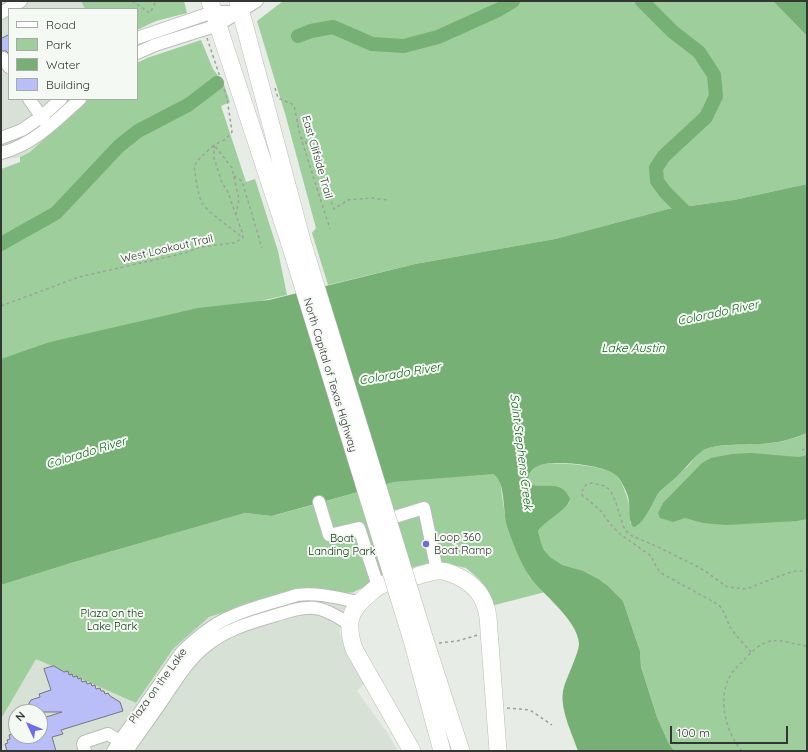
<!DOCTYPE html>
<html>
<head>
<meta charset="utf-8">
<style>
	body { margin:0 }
	#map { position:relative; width:808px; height:752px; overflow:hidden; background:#e7ece7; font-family:Quicksand,sans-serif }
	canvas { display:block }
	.frame { position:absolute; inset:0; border:2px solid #343634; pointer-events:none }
	.legend { position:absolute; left:8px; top:8px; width:130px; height:92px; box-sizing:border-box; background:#f5f9f4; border:1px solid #a8aba7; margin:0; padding:5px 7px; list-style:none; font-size:12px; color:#343634 }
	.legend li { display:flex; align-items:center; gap:8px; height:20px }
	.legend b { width:20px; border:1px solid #a8aba7 }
	.north { position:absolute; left:8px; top:704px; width:40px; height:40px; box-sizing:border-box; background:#f5f9f4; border:1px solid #a8aba7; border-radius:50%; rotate:314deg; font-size:11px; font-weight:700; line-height:16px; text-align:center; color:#343634 }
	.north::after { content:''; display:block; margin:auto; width:14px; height:18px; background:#706ce7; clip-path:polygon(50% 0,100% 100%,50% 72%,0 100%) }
	.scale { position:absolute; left:670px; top:726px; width:118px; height:18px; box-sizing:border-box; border:2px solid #343634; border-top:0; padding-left:5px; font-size:12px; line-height:14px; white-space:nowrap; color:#343634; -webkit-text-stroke:3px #f5f9f4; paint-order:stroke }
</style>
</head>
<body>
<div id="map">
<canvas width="808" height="752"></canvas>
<div class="frame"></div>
<ul class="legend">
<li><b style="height:5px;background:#fff"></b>Road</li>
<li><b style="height:11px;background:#9fce9d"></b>Park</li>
<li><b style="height:11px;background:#76b075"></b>Water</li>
<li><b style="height:11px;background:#b9bdf8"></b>Building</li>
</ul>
<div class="north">N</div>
<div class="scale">100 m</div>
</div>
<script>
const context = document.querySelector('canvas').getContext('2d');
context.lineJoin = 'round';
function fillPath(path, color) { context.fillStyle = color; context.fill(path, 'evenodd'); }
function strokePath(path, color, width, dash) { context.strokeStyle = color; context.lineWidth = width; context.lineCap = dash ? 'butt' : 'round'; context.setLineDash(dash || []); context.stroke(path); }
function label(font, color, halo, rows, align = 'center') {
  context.font = font + ' Quicksand,sans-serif'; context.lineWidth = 4; context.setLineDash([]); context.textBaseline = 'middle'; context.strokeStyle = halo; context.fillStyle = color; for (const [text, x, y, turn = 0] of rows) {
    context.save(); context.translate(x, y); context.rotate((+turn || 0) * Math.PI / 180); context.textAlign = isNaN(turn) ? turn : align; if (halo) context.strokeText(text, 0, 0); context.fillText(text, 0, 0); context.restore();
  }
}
fillPath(new Path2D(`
	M1,1H81L85,9H9V99H88L30,152L20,157L1,160Z
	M291,592L340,594L354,592L339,632L364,684L357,691L386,731L398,751H1V719L36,658L136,703L173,649L209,617ZM16,712H40V736H16Z`), '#d7e1d6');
fillPath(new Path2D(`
	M81,1H184L187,13L156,21L137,30V9H85Z
	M283,1H773L807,36V184L734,200L668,209L555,239L415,264L328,285L312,233L316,228L286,117L257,21Z
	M201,40L213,69L223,82L230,102L221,106L246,182L255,179L278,251L287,295L1,359V169L20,162V157L30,152L88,99H137V63L147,58Z
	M807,433V751H674L668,742L657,717L641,667L640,651L623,601L607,585L602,581C576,572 540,564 538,531L542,525L570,502L531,485L528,480C529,474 532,469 537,466C550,460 604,466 615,474C619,477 620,481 622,484C629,500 630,506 630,523L637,526C645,516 650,503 659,493C667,483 678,475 688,466C693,460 698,452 705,449C717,444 743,445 757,444C775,444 791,440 807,433Z
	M485,474H493L500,481L506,523L529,577L545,592L491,606L488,591L479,579L466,568L447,564H429L417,566L366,586L354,592L340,594L291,592L209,617L173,649L136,703L36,659L1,719V585L71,563L245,513L273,516L394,482Z`), '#9fce9d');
fillPath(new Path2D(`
	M773,1H807V36Z
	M807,184V433C790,440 778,443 760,444C746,445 713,443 702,451C693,458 686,468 678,475C671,483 662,487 656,497C652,504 642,527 633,527C628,520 630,511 629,503C629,495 623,484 618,477C609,465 551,459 538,466C532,468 529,474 528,480L531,485C547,488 562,480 570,499C568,510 545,520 538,531L541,543L544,550L550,557L562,565L583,571L600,580L607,585L623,601L640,651L641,667L657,717L668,742L674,751H578C572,733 558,706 564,687C567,677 579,652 579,644C578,620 542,594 529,576C520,562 511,539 506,523C504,512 504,490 499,481C498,478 495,476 493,474L394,482L272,516L245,513L71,563L1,585V359L50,342L198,308L269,300L415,264L555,239L668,209L734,200Z
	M751,453L799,457L807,455V519L797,521L726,525L703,523L685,518L673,522L660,518L658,513L663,503L702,463L711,458L732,454Z`), '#76b075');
strokePath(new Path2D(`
	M642,1L673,32L699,52L714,75L716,96L706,117L664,156L656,168L657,181L665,192L694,221
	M298,36L311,31L333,27L372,44L404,46L438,37L498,10L513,1
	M1,244L56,213L119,146L138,131L188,105L217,83`), '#76b075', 14);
const building = new Path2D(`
	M9,35V54L6,51H1V39Z
	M54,666L64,672L68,671L69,675L72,674L73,677L77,676L78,679L81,678L82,682L86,681L87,684L91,683L92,686L95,685L96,689L100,688L101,691H104L105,694L108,693L110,696L120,702L123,711L61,730L63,734L52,737L56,751H7L5,744L8,743L7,740L10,739L9,735L16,733V736H40V719L62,712H24L31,700L40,697L39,694L51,690L44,669Z`);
fillPath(building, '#b9bdf8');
strokePath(building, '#76767c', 1);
const minor = new Path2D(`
	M1,13L21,1
	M137,38L213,12H240
	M137,53L155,45L218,25L257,1
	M3,58L9,67
	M29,99L46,123
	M1,138L22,130L41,117L61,99
	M1,153C33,145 57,120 80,99
	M319,502L329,535L359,528L378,586
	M398,516L424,508L437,571
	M85,751L83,744L84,742L108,734L125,744
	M113,751L181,653C195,639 210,626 228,618C248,608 275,602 297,595C317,592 338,598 358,602
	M127,751C139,733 152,716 164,698C176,680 189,659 206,646C225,630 249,623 273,616C308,605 318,602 350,625`);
const highway = new Path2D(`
	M210,1L290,244
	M238,1L302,241
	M417,576C423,574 430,572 436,571C444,570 451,573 457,576C476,585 485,597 488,617L498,751
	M384,584C377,586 374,590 369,594C348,611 346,624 354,649L412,751
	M424,637L461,751
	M412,640L442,751`);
strokePath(minor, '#b9bdb8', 14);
strokePath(highway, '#b9bdb8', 18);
strokePath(new Path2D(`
	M132,1L150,13L156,1
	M207,38L227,98L232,132L226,139L214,145V158L222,183L227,190L242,232L243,238
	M275,88L278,98L294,105L300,135L330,229
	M301,137L309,146L334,209L348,200L372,198L388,200
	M234,176L242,181L262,248
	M236,215L239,199L232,168L214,145L199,159L194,166C196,178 197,191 202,203C206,211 234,230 243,238
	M1,306L79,277L185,253L200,247L234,243L243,238
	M802,450L807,448
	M439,643L457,641L478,635
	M751,652C744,644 735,635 729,625C726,618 724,611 719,605L661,573L657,568L651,556L620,534L612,526L600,510L582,495L581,493L586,485L591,483L605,486L610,490L615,500L623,525L625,530L632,536L656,546L700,568L708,573L727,587L746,589L788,573L796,571H807
	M507,708L530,710L552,725
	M742,751C726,734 717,698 730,676C734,669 740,664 746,658C752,651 761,643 771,641C783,639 795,645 807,646`), '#9da19d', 1.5, [3, 3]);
strokePath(minor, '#fff', 12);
strokePath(highway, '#fff', 17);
const highwayBridge = new Path2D(`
	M302,241L424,637
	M290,244L412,640`);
strokePath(highwayBridge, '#b9bdb8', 18, []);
strokePath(highwayBridge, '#fff', 17);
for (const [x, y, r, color] of [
	[426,544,4,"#706ce7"]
]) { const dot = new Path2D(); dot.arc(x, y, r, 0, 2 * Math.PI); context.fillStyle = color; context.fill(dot); strokePath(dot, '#f5f9f4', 1.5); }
label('11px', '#343634', '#f5f9f4', [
	["East Clifside Trail",317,157,74],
	["West Lookout Trail",167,249,-13],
	["North Capital of Texas Highway",330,375,73],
	["Plaza on the Lake",158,686,-54]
]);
label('11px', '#343634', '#f5f9f4', [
	["Loop 360",434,538],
	["Boat Ramp",434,551]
], 'left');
label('11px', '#09330c', '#f5f9f4', [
	["Boat",342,539],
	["Landing Park",342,552],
	["Plaza on the",112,614],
	["Lake Park",112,627]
]);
label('italic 12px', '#13661a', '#f5f9f4', [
	["Colorado River",718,313,-12],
	["Lake Austin",633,348],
	["Colorado River",400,374,-10],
	["Saint Stephens Creek",521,452,83],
	["Colorado River",86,453,-17]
]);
</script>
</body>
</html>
